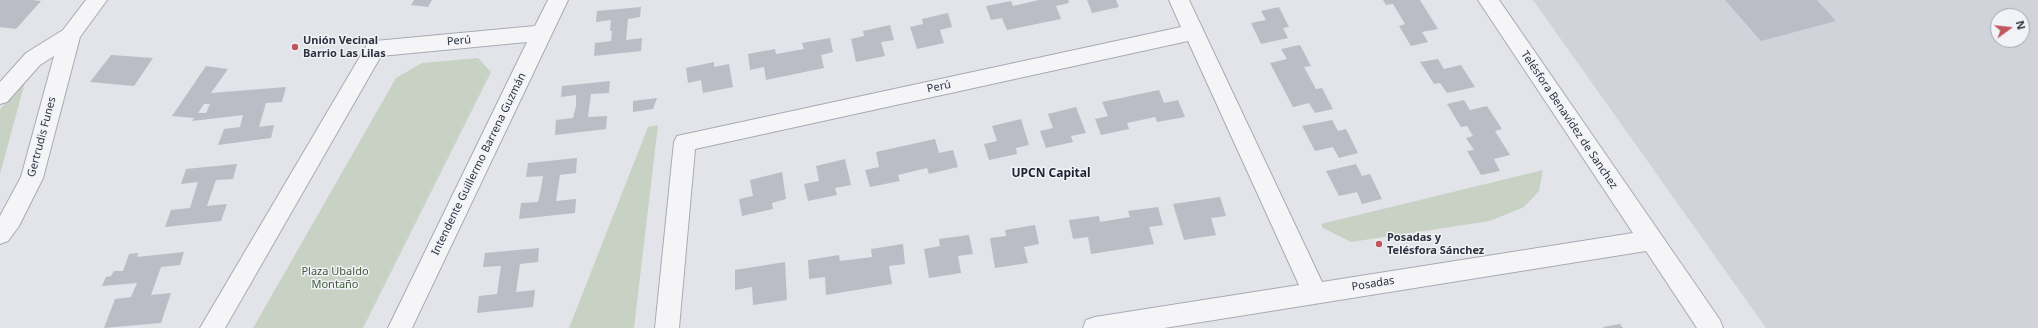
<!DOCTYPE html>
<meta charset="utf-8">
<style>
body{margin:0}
#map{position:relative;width:2038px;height:328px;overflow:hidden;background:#e2e4e9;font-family:"Noto Sans",sans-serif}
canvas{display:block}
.north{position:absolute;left:1990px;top:8px;width:40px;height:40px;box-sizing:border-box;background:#f2f3f7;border:1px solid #a3a6ad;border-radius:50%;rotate:75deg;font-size:11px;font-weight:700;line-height:16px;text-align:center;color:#2c323f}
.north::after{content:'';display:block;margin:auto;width:14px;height:18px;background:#bf565d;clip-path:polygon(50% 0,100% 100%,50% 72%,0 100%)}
</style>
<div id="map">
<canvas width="2038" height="328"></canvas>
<div class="north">N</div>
</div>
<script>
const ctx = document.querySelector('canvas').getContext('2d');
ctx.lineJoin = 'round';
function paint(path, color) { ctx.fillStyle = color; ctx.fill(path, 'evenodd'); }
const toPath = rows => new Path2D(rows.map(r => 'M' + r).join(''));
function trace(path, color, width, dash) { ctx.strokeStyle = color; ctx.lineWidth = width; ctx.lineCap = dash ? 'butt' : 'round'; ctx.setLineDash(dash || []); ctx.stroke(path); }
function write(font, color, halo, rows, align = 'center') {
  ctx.font = font + ' "Noto Sans",sans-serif'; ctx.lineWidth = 3; ctx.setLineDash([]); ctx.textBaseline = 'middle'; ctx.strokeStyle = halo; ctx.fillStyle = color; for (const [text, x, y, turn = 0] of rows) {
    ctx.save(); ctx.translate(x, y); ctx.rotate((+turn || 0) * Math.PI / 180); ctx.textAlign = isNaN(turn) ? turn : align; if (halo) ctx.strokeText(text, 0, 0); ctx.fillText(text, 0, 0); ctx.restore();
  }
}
const built = toPath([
 [1533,0,2038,0,2038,328,1766,328],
 [1998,16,2022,16,2022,40,1998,40]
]);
const green = toPath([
 [478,58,491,72,363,328,253,328,396,78,422,63],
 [25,82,0,174,0,109],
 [658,125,634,328,569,328,648,127],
 [1543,170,1539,191,1524,207,1490,221,1351,242,1323,228,1321,224]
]);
const building = toPath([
 [0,0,32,0,41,1,16,29,0,27],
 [414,0,432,0,428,7,411,5],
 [1039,0,1068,0,1069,3,1056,6,1061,19,1007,30,1002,18,991,20,986,6,1011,1,1013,6],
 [1087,0,1116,0,1119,7,1092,13],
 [1383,0,1420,0,1438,29,1422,32,1428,42,1411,46,1399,26,1405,24,1393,4,1386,5],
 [1725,0,1817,0,1836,21,1761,41],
 [641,7,640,17,628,19,626,40,642,38,641,51,594,56,595,43,611,41,612,31,610,31,611,20,596,22,597,11],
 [1279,7,1289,27,1283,28,1288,38,1261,44,1251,23,1266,20,1261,11],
 [948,13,952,27,940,30,944,43,917,49,910,27,923,24,922,19],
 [890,25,894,40,881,42,885,56,856,62,851,39,864,36,863,31],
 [830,38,833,52,821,55,824,68,766,80,764,67,750,70,748,54,775,49,776,54,804,49,802,43],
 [1300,45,1311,66,1304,67,1316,89,1322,88,1333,109,1315,113,1309,103,1293,107,1281,84,1270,63,1287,59,1281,49],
 [111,55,153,58,134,86,90,82],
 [1438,59,1444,69,1461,65,1475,87,1447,93,1440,83,1434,84,1420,62],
 [714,62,714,67,729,64,733,87,703,93,701,80,688,83,686,68],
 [206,66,228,69,211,93,286,87,282,102,266,103,259,127,274,125,271,138,218,145,224,129,240,127,243,115,192,121,194,118,172,116],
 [204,104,210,104,206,113,198,113],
 [610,81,609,93,591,94,588,117,607,116,606,129,555,135,556,120,573,118,576,106,576,95,561,97,562,86],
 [1159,90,1164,103,1178,100,1185,117,1157,122,1155,117,1127,123,1129,129,1101,135,1095,119,1108,116,1102,102],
 [657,98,653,109,633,112,633,101],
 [1464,100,1470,110,1487,106,1502,129,1495,131,1510,155,1494,159,1500,171,1481,175,1467,151,1474,150,1466,138,1473,136,1467,126,1461,127,1447,104],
 [1076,107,1086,133,1071,136,1073,142,1046,148,1040,131,1053,128,1048,114],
 [1021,119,1029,145,1016,148,1017,154,989,160,984,144,997,141,992,126],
 [1332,120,1338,131,1346,129,1358,153,1339,158,1333,147,1315,151,1302,126],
 [935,139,939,153,953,150,958,167,929,174,927,168,898,175,900,181,870,187,865,170,879,167,876,152],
 [577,158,576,173,560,175,556,201,576,199,575,213,519,219,521,203,538,202,541,189,543,176,526,177,528,163],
 [845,159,851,185,835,188,837,195,808,201,804,184,819,181,816,166],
 [237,164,233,179,216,180,207,206,227,204,221,221,165,227,171,210,190,208,198,182,181,184,186,169],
 [1356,164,1362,176,1370,174,1382,199,1362,204,1357,192,1339,196,1326,171],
 [782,172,786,199,772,203,773,209,742,216,739,199,753,196,750,180],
 [1220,197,1226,216,1211,218,1216,235,1184,240,1173,204],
 [1158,207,1163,225,1149,227,1154,244,1091,254,1088,237,1073,239,1069,220,1099,216,1100,222,1130,217,1128,211],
 [1035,225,1039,244,1024,247,1028,263,995,268,990,238,1006,236,1005,230],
 [969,235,973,254,958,256,961,273,929,278,924,249,940,246,939,239],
 [903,244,905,264,889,266,892,284,826,295,825,277,809,279,808,260,839,255,840,261,872,257,871,249],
 [539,248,538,262,520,264,516,292,535,290,533,307,477,313,479,296,497,294,501,266,483,267,485,253],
 [184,252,180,265,161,267,151,295,171,293,161,323,104,328,115,299,131,297,137,283,102,286,106,277,111,276,114,271,123,271,129,254,138,253,137,257],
 [785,262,787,300,753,305,752,287,735,290,735,270],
 [1620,324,1623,328,1603,328,1603,327]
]);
const minor = toPath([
 [86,0,107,0,80,37,43,178,19,226,8,241,0,244,0,216,21,177,54,56,40,65,7,102,0,104,0,82,26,53,63,30,86,0],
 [548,0,568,0,412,328,388,328,527,42,381,56,225,328,200,328,368,43,375,41,535,26,548,0],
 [1169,0,1189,0,1322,282,1633,233,1478,0,1499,0,1720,320,1723,328,1697,328,1646,251,1164,328,1083,328,1086,320,1095,317,1299,285,1188,41,695,149,679,328,655,328,674,142,677,136,1181,27,1169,0]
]);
const markers = [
 [295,47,4,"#bf565d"],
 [1379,244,4,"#bf565d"]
];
const poiNames = [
 ["Unión Vecinal",303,41],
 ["Barrio Las Lilas",303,54],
 ["Posadas y",1387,238],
 ["Telésfora Sánchez",1387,251]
];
const streetNames = [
 ["Perú",459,41,-5],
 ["Perú",939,87,-12],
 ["Telésfora Benavídez de Sanchez",1569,120,56],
 ["Gertrudis Funes",42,137,-75],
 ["Intendente Guillermo Barrena Guzmán",479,164,-64],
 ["Posadas",1373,284,-9]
];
const parkNames = [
 ["Plaza Ubaldo",335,272],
 ["Montaño",335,285]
];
const neighbourhoodNames = [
 ["UPCN Capital",1051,174]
];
paint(built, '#d1d3db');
paint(green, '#c7d2c4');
paint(building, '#babdc5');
trace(minor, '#a8abb3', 2);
paint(minor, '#f5f5f8');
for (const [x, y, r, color] of markers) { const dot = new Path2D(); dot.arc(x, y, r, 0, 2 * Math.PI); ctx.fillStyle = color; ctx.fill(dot); trace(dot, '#f2f3f7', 1.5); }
write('bold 11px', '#2c323f', '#f2f3f7', poiNames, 'left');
write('11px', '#2c323f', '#f2f3f7', streetNames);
write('11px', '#3e593b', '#f2f3f7', parkNames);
write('bold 12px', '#1e2330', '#f2f3f7', neighbourhoodNames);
</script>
